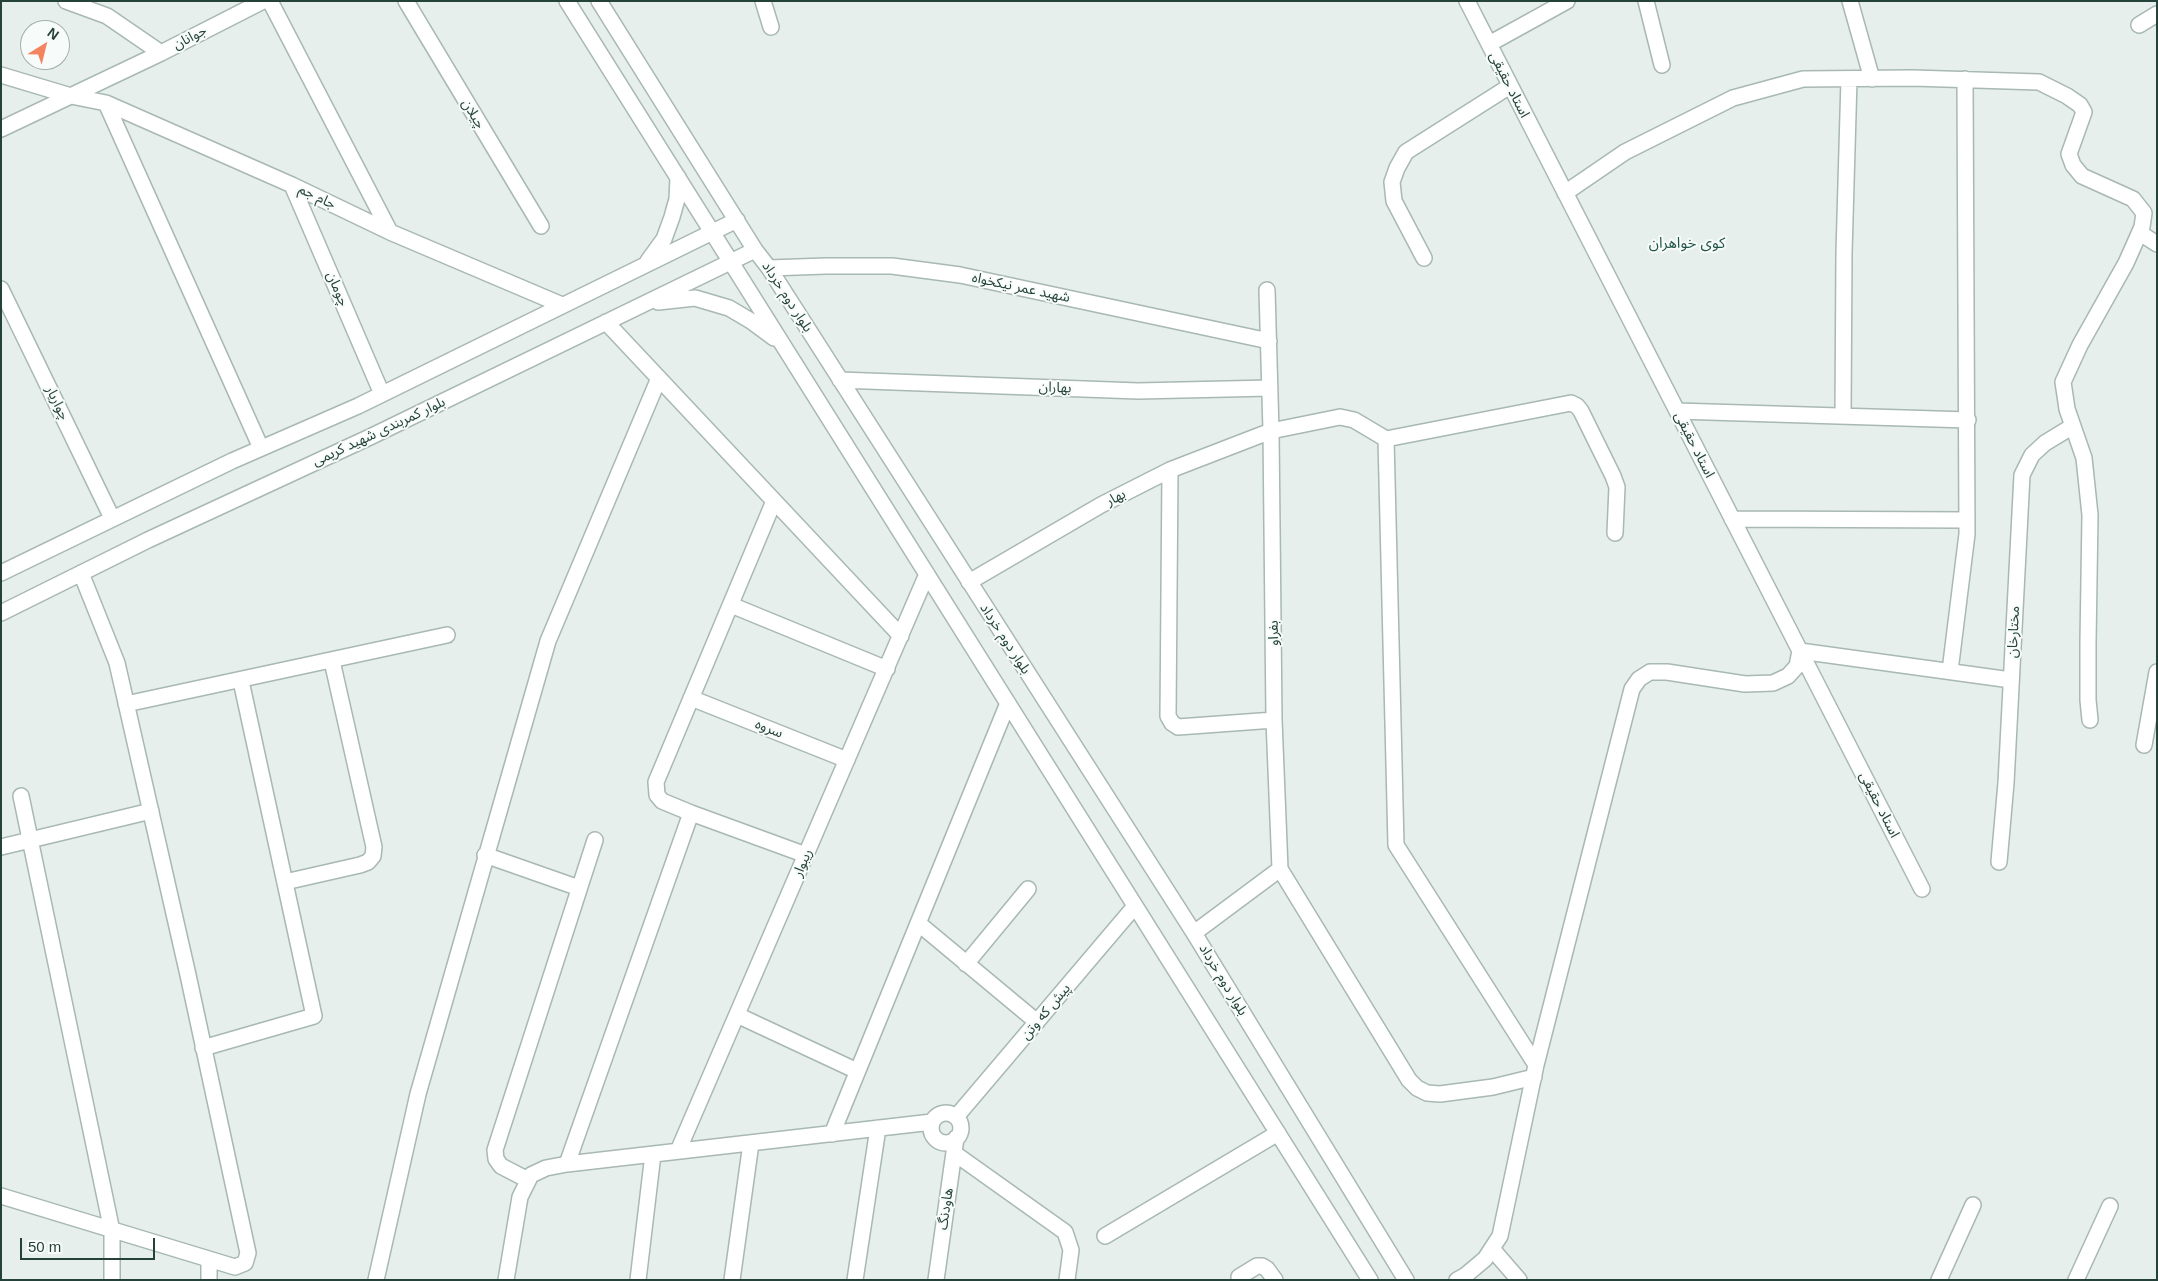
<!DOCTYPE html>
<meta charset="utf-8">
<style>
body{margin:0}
#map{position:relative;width:2158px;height:1281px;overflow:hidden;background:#e6efeb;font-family:Helvetica,sans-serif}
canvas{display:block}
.frame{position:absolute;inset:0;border:2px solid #24423a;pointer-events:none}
.north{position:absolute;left:20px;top:20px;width:50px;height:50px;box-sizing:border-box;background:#f7fbf9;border:1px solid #a3b1ad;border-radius:50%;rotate:36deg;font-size:14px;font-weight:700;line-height:20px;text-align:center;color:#24423a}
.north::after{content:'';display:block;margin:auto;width:18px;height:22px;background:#f4845f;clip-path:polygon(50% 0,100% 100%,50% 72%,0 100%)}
.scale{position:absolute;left:20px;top:1238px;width:135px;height:22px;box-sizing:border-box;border:2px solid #24423a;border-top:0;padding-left:6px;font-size:15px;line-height:18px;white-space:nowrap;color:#24423a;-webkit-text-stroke:4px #f7fbf9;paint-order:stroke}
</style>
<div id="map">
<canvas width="2158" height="1281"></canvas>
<div class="frame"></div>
<div class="north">N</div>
<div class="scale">50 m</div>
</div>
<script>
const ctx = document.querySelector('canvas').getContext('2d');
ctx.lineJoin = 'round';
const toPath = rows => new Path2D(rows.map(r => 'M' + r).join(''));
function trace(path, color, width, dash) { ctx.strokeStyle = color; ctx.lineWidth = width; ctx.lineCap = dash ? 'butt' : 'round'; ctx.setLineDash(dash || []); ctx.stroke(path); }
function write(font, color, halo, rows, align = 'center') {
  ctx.font = font + ' Helvetica,"Noto Sans Arabic",sans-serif'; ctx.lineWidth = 4; ctx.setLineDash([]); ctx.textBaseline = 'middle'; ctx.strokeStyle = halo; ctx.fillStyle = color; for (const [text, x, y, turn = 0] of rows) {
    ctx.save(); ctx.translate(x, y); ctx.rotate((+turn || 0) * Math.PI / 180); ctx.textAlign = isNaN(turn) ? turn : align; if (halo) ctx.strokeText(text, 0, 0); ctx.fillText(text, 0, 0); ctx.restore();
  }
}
const minor = toPath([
 [66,1,107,16,161,53,263,1],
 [270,1,390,232],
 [406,1,541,226],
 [567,1,1370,1280],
 [599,1,755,250,769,268,1194,933,1406,1280],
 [763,1,771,27],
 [1467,1,1922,889],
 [1646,1,1662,65],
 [1850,1,1872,79],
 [2139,25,2157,14],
 [1489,44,1567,1],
 [1,75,71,96,106,103,292,185,390,232,562,305],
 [106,103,261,448],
 [1,129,161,53],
 [292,185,382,394],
 [1565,193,1625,152,1733,98,1803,79,1913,78,2039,82,2067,96,2080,105,2084,112,2069,154,2073,165,2082,176,2133,199,2144,213,2142,227,2126,263,2080,345,2063,382,2067,409,2084,458,2090,515,2088,642,2088,700,2090,720],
 [2140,233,2157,244],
 [1424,258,1394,201,1392,182,1397,168,1406,152,1510,86],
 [648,261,664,239,672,217,677,199,678,177],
 [769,268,826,266,892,266,960,275,1269,341],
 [1,289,112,518],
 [658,302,695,298,729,308,751,321,774,338],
 [606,322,901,636],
 [840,380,1138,391,1270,388],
 [1677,411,1968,420],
 [1843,416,1844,253,1849,79],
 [1386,439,1396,845,1536,1065],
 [1170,470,1168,716,1172,723,1178,727,1274,720],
 [1732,519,1967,520],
 [1,573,232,461,358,406,737,220],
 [969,582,1101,505,1170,470,1271,431,1340,417,1354,420,1386,439,1571,403,1577,406,1581,411,1613,476,1617,487,1615,533],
 [731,605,887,669],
 [1,613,148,540,370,437,755,250],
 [1950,671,1967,534,1965,79],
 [691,698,847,760],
 [126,704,447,635],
 [2144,745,2157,672],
 [21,796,112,1231,112,1280],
 [691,813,806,855],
 [1,847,151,811],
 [485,855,579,888],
 [1999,862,2006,783,2022,475,2032,455,2045,443,2073,426],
 [1280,869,1409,1080,1417,1088,1427,1093,1440,1094,1493,1087,1534,1077],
 [285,882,360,865,368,862,373,856,374,847,332,661],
 [918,923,1037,1022],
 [1194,933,1280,869,1274,720,1271,431,1267,290],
 [966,964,1028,889],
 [737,1015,857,1071],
 [203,1048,314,1016,241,681],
 '931 1128a15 15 0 1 1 30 0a15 15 0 1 1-30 0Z',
 [956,1117,1135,906],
 [832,1134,1008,703],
 [678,1151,927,574],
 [954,1153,1065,1232,1071,1250,1067,1280],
 [567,1164,932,1122],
 [528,1180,501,1166,496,1159,495,1150,595,840],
 [1,1196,235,1267,245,1263,248,1253,188,975,117,663,81,573],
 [1105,1236,1278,1133],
 [1493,1250,1519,1280],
 [209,1260,209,1280],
 [1239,1277,1257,1266,1262,1266,1267,1269,1275,1280],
 [376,1280,418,1094,548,641,659,378],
 [506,1280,520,1197,531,1175,546,1168,567,1164,691,813,662,801,657,795,656,782,774,501],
 [638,1280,653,1154],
 [732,1280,751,1143],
 [855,1280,878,1128],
 [936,1280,956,1138],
 [1457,1280,1466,1275,1485,1259,1500,1236,1536,1065,1632,689,1639,679,1650,672,1667,672,1745,684,1773,683,1788,676,1797,666,1800,651,2011,680],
 [1939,1280,1973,1205],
 [2076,1280,2110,1206]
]);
const streetNames = [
 ["جوانان",190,38,-27],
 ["استاد حقیقی",1509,85,63],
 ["چیلان",473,114,59],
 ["جام جم",317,197,26],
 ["شهید عمر نیکخواه",1021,288,12],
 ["چومان",337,289,67],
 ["بلوار دوم خرداد",787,297,57],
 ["بهاران",1055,388,2],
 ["چواریار",57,403,64],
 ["بلوار کمربندی شهید کریمی",379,432,-25],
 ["استاد حقیقی",1694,445,63],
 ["بهار",1116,498,-28],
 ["مختارخان",2014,632,-87],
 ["بفراو",1274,633,-91],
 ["بلوار دوم خرداد",1005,639,57],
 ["سروه",769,729,22],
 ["استاد حقیقی",1879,805,63],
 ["ریبوار",803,863,-67],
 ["بلوار دوم خرداد",1223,980,59],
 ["پیش که وتن",1046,1012,-50],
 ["هاودنگ",946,1209,-82]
];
const neighbourhoodNames = [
 ["کوی خواهران",1687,244]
];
trace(minor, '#a8b8b2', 18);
trace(minor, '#fff', 15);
write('14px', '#24423a', '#f7fbf9', streetNames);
write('15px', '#1f5548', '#f7fbf9', neighbourhoodNames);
</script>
